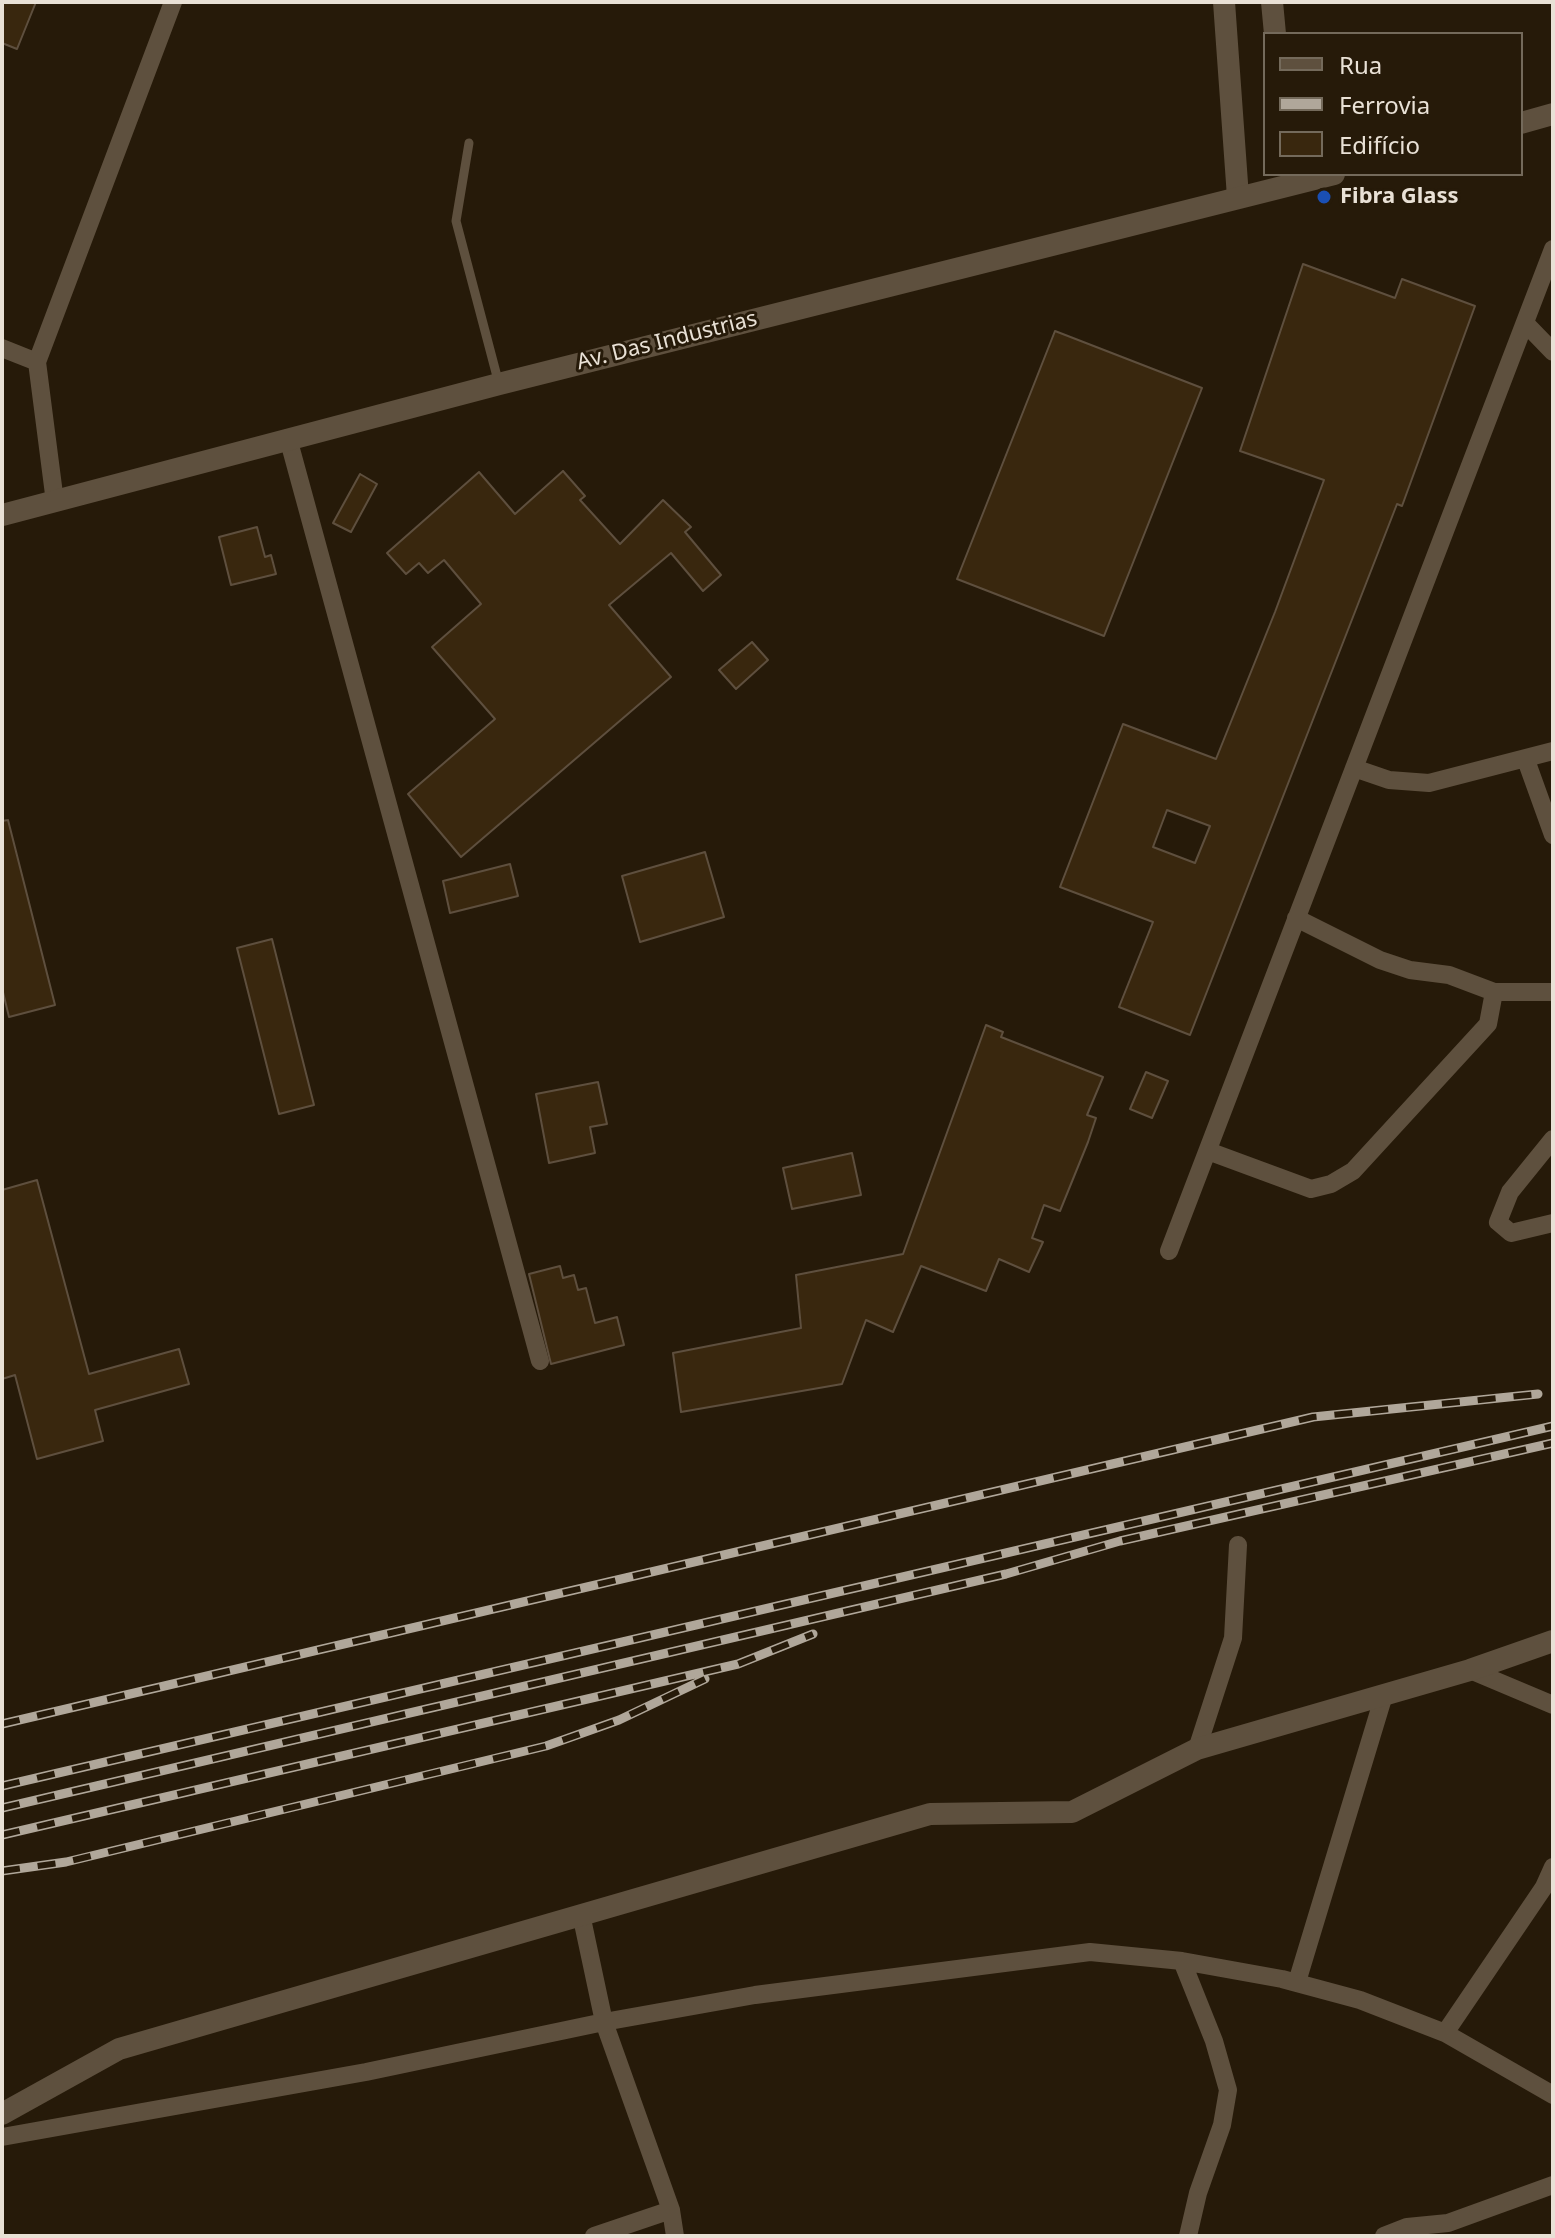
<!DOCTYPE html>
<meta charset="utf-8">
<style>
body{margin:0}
#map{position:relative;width:1555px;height:2238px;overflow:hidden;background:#261a09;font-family:"Noto Sans",sans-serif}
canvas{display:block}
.frame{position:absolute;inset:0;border:4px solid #e9e1d6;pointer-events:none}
.legend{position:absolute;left:1263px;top:32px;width:260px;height:144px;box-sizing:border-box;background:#261a09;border:2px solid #746a5b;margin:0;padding:10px 14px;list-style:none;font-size:24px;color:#e9e1d6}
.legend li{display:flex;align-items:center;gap:16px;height:40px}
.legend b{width:40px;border:2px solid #746a5b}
</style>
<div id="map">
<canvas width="1555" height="2238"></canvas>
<div class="frame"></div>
<ul class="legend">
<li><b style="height:10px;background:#5e503e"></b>Rua</li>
<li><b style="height:10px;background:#b0a79a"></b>Ferrovia</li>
<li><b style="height:22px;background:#39270e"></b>Edifício</li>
</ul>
</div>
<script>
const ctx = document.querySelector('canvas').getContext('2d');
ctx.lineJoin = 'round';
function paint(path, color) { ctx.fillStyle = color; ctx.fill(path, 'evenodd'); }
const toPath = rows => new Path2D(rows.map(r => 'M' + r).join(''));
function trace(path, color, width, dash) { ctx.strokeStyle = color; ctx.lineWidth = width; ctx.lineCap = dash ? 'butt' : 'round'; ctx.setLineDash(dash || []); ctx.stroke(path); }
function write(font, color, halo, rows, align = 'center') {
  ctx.font = font + ' "Noto Sans",sans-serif'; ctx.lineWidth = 6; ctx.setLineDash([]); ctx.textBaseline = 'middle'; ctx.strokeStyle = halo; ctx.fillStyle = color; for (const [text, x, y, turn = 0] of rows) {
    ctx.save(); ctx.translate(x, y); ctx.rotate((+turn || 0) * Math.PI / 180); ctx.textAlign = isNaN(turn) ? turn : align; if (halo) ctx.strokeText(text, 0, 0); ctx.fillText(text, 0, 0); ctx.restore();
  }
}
const building = toPath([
 [2,2,36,2,17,49,2,43,2,2],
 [1303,264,1395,298,1402,279,1475,306,1402,506,1397,504,1190,1035,1119,1007,1153,922,1060,887,1123,724,1216,759,1275,612,1324,480,1240,451,1303,264],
 [1167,810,1210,826,1195,863,1153,847,1167,810],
 [1055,331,1202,388,1104,636,957,579,1055,331],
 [563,471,585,496,580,500,620,544,663,500,691,527,685,532,721,575,703,591,671,553,609,605,671,677,461,857,408,794,495,719,432,647,481,604,444,560,428,573,419,563,406,574,387,553,479,472,515,514,563,471],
 [360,474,377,484,351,532,333,523,360,474],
 [257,527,265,557,271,555,276,574,231,585,219,537,257,527],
 [752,642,768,660,736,689,719,670,752,642],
 [8,820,55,1005,9,1017,2,988,2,821,8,820],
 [705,852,724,917,640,942,622,876,705,852],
 [510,864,518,896,450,913,443,881,510,864],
 [272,939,314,1105,279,1114,237,948,272,939],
 [986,1025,1003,1032,1001,1037,1103,1077,1087,1115,1096,1118,1088,1142,1060,1211,1044,1205,1032,1238,1043,1242,1029,1272,999,1259,986,1291,921,1266,893,1332,866,1320,842,1384,681,1412,673,1353,801,1328,796,1275,903,1254,986,1025],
 [1146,1072,1168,1081,1152,1118,1130,1109,1146,1072],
 [598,1082,607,1124,590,1127,595,1153,549,1163,536,1094,598,1082],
 [852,1153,861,1195,792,1209,783,1168,852,1153],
 [37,1180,89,1374,179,1349,189,1384,95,1410,103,1441,37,1459,15,1375,2,1379,2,1190,37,1180],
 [560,1266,563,1278,574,1275,578,1290,586,1288,595,1323,617,1317,624,1345,551,1364,529,1274,560,1266]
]);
const service = toPath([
 [469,143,456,221,499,384]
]);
const minor = toPath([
 [1525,323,1553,352],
 [2,348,37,362],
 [288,438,540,1361],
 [55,502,37,362,173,2],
 [1526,760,1553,835],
 [1354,768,1389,780,1429,783,1553,751],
 [1296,918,1380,960,1410,970,1449,975,1494,992,1553,992],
 [1553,1139,1510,1192,1498,1222,1511,1233,1553,1223],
 [1208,1151,1311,1189,1331,1184,1353,1171,1488,1024,1494,992],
 [1169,1251,1553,249],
 [1470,1670,1553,1705],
 [1197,1749,1233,1638,1238,1545],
 [581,1914,604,2022,671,2210,675,2236],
 [1182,1961,1214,2041,1228,2090,1222,2125,1198,2193,1188,2236],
 [1297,1982,1384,1695],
 [1445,2033,1544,1887,1553,1867],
 [2,2137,366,2072,604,2022,755,1995,1090,1952,1182,1961,1282,1979,1360,2000,1445,2033,1553,2095],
 [594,2236,671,2210],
 [1384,2236,1407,2227,1448,2223,1553,2185]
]);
const tertiary = toPath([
 [1224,2,1238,197],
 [1272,2,1275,34],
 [2,2114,119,2049,930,1814,1072,1812,1197,1749,1470,1670,1553,1641]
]);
const secondary = toPath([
 [1521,123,1553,114],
 [2,515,499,384,1334,174]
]);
const rail = toPath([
 [2,1724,1313,1417,1538,1394],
 [2,1786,1553,1426],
 [2,1808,1006,1574,1120,1541,1553,1443],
 [2,1835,738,1664,813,1634],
 [2,1871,66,1862,546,1746,619,1720,705,1679]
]);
const markers = [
 [1324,197,8,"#1a4fb4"]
];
const poiNames = [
 ["Fibra Glass",1340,197]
];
const streetNames = [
 ["Av. Das Industrias",667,341,-14]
];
paint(building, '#39270e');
trace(building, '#5e4f3e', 2);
trace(service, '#5e503e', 9);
trace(minor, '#5e503e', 18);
trace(tertiary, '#5e503e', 22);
trace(secondary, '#5e503e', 22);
trace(rail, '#b0a79a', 9);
trace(rail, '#261a09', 6, [18]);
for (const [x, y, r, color] of markers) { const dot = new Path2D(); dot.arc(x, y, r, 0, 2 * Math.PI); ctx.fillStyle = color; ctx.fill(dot); trace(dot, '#261a09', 3); }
write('bold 22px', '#e9e1d6', '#261a09', poiNames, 'left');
write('22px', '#e9e1d6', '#261a09', streetNames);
</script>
